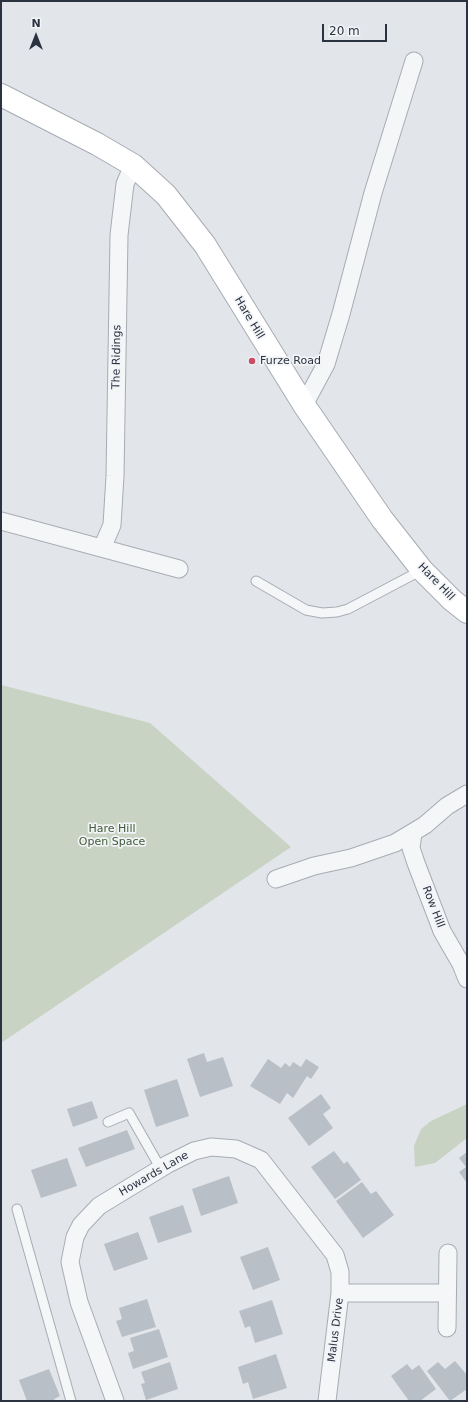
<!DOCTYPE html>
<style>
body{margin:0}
#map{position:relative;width:468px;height:1402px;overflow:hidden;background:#e2e5ea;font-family:"DejaVu Sans",sans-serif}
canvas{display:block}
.frame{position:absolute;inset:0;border:2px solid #2b3341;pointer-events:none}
.north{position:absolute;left:16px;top:16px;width:40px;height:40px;-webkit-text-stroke:3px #f2f4f7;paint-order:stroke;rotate:0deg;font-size:11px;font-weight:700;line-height:16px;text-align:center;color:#2b3341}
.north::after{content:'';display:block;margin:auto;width:14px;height:18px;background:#2b3341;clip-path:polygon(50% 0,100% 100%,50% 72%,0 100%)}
.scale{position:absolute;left:322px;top:24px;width:65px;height:18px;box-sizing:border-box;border:2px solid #2b3341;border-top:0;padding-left:5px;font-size:12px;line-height:14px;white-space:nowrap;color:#2b3341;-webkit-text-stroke:3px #f2f4f7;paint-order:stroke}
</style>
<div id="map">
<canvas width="468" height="1402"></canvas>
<div class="frame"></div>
<div class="north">N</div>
<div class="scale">20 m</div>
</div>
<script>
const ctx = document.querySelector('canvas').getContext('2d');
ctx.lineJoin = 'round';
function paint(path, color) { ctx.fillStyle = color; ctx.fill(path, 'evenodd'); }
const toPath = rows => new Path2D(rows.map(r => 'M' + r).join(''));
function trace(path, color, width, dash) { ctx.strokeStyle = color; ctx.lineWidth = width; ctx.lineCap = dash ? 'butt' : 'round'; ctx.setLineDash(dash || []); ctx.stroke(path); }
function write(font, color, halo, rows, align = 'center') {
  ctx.font = font + ' "DejaVu Sans",sans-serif'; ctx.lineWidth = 3.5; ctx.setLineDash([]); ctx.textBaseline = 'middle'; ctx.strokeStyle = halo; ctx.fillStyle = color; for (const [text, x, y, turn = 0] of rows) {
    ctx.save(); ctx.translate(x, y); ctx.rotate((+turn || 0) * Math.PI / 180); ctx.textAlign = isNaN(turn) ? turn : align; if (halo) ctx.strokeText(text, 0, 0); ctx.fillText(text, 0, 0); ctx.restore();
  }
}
const green = toPath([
 [1,685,150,723,291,847,1,1043],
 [467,1104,467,1138,435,1163,415,1167,414,1146,421,1129,431,1121]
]);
const building = toPath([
 [204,1053,207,1062,223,1057,233,1086,200,1097,187,1059],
 [268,1059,281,1068,285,1063,290,1067,293,1062,301,1067,306,1059,319,1067,311,1079,307,1076,293,1098,287,1093,280,1104,250,1086],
 [177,1079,189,1116,156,1127,144,1090],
 [321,1094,331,1108,323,1114,333,1128,309,1146,288,1118],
 [92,1101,98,1118,73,1127,67,1109],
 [127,1130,135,1149,86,1167,78,1148],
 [334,1151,344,1164,347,1161,361,1180,335,1199,311,1167],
 [467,1152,467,1183,459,1172,466,1167,459,1158],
 [67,1158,77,1186,41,1198,31,1170],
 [229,1176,238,1203,201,1216,192,1189],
 [362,1182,371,1194,376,1191,394,1215,363,1238,336,1201],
 [183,1205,192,1232,158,1243,149,1217],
 [138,1232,148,1259,114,1271,104,1244],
 [268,1247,280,1280,253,1290,240,1257],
 [147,1299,156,1327,122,1337,116,1321,122,1319,119,1308],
 [272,1300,283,1334,255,1343,250,1326,245,1328,239,1311],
 [159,1329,168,1357,133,1369,128,1353,134,1351,130,1338],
 [276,1354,287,1388,253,1399,248,1382,243,1384,238,1367],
 [455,1361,467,1375,467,1389,450,1401,427,1371,438,1362,445,1369],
 [170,1362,178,1389,146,1400,141,1384,145,1383,141,1372],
 [407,1364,412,1370,419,1365,436,1389,420,1401,409,1401,391,1376],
 [49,1369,60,1396,54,1399,55,1401,27,1401,19,1380]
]);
const lane = toPath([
 [256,581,306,610,322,613,337,612,348,609,422,570],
 [108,1122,129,1113,161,1169],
 [17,1209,71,1401]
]);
const street = toPath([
 [304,405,326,364,341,314,373,193,414,61],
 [1,521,179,569],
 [102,548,112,525,115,476,119,235,125,184,133,165],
 [413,833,411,848,416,863,442,931,461,964,467,979],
 [276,879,314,866,351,858,395,843,425,825,447,806,467,794],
 [447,1328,448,1253],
 [115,1401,79,1302,70,1262,75,1237,81,1225,99,1206,168,1164,194,1151,211,1147,236,1149,261,1160,335,1255,340,1272,340,1293],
 [327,1401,340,1293,447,1293]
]);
const secondary = toPath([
 [1,95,97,144,133,165,166,195,205,245,304,405,382,519,422,570,452,600,467,612]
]);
const markers = [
 [252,361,4,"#c94d63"]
];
const streetNames = [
 ["Hare Hill",249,318,59],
 ["The Ridings",117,357,-89],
 ["Hare Hill",436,582,46],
 ["Row Hill",433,907,69],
 ["Howards Lane",154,1174,-30],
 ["Malus Drive",336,1330,-83]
];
const poiNames = [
 ["Furze Road",260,361]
];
const parkNames = [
 ["Hare Hill",112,829],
 ["Open Space",112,842]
];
paint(green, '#c8d3c3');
paint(building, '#b9bfc6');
trace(lane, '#a7acb4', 11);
trace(street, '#a7acb4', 19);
trace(secondary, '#a7acb4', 24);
trace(lane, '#f5f6f8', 9);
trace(street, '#f5f6f8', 17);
trace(secondary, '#fff', 22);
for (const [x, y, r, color] of markers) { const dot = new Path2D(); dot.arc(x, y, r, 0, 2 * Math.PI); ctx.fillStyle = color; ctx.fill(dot); trace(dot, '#f2f4f7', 1.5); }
write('11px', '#2b3341', '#f2f4f7', streetNames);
write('11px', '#2b3341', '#f2f4f7', poiNames, 'left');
write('11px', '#405c39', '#f2f4f7', parkNames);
</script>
